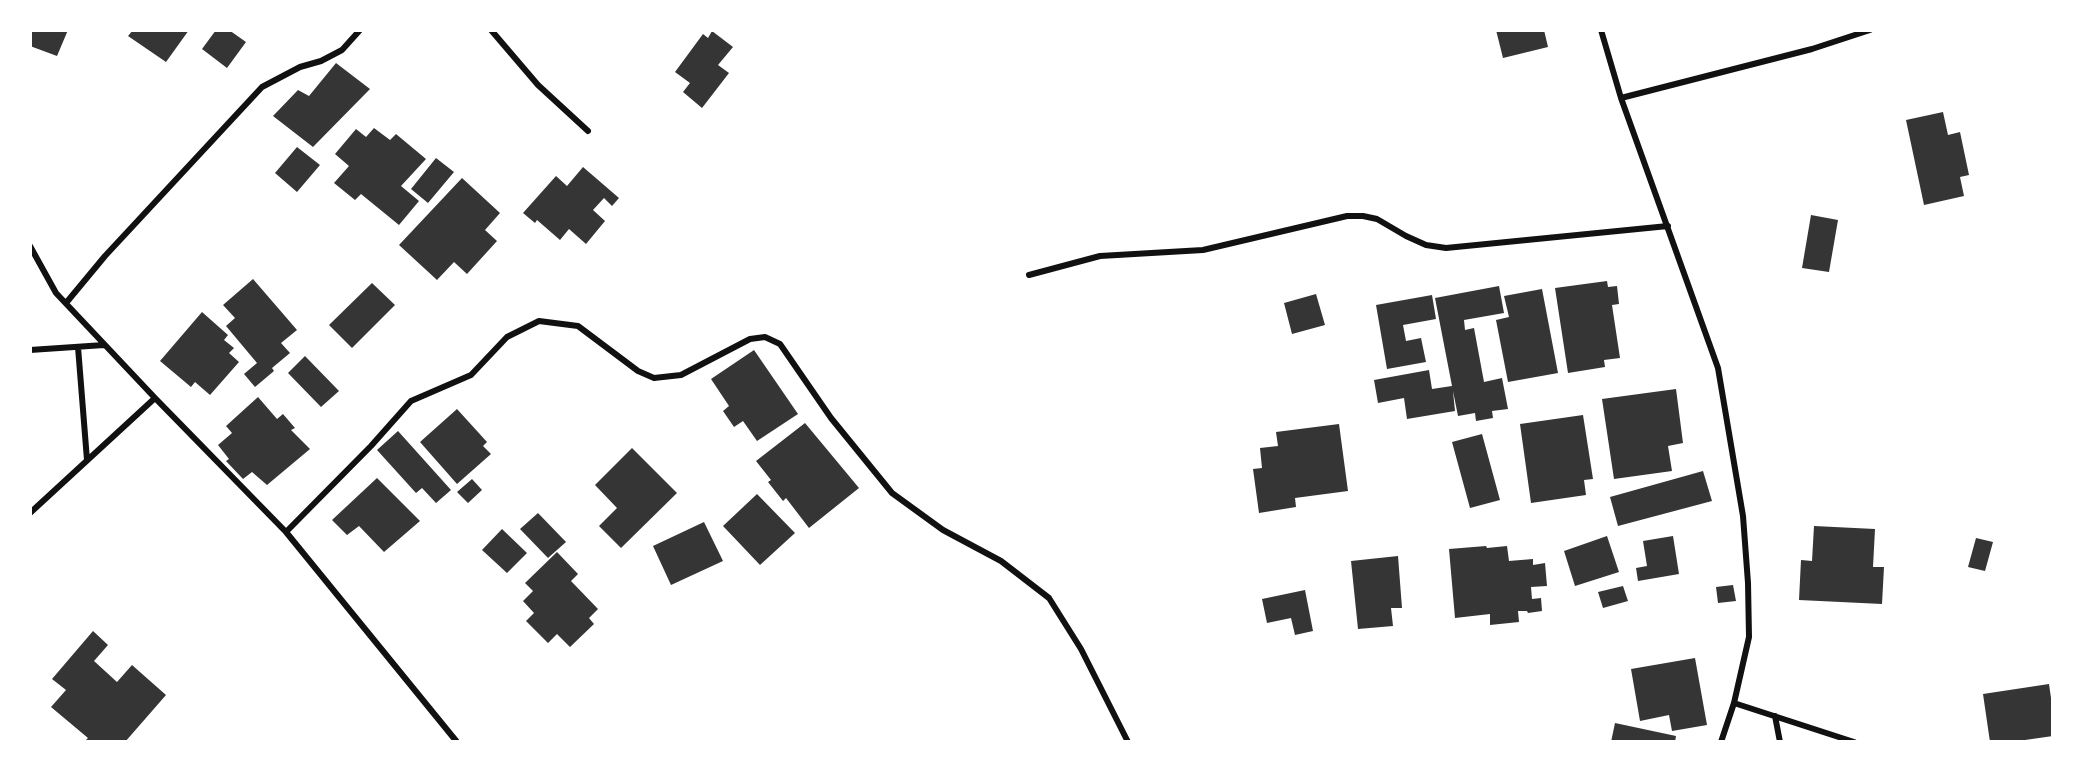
<!DOCTYPE html>
<style>
body{margin:0}
#map{position:relative;width:2083px;height:772px;overflow:hidden;background:#fff;font-family:"DejaVu Sans",sans-serif}
canvas{display:block}
.frame{position:absolute;inset:0;border:32px solid #fff;pointer-events:none}
</style>
<div id="map">
<canvas width="2083" height="772"></canvas>
<div class="frame"></div>
</div>
<script>
const ctx = document.querySelector('canvas').getContext('2d');
ctx.lineJoin = 'round';
function paint(path, color) { ctx.fillStyle = color; ctx.fill(path, 'evenodd'); }
const toPath = rows => new Path2D(rows.map(r => 'M' + r).join(''));
function trace(path, color, width, dash) { ctx.strokeStyle = color; ctx.lineWidth = width; ctx.lineCap = dash ? 'butt' : 'round'; ctx.setLineDash(dash || []); ctx.stroke(path); }
const building = toPath([
 [30,30,68,30,57,56,30,46],
 [133,30,189,30,166,62,128,36],
 [216,30,229,30,246,42,227,68,202,49],
 [1496,30,1544,30,1548,47,1503,58],
 [712,31,733,47,718,65,729,73,702,108,683,92,690,83,675,72,703,34,708,38],
 [336,63,370,89,313,147,273,116,298,90,309,96],
 [1943,112,1948,135,1960,132,1969,175,1960,177,1964,196,1924,205,1906,120],
 [374,128,390,140,396,134,426,159,401,186,419,201,399,225,361,194,355,200,334,183,349,166,335,154,356,129,366,137],
 [297,147,320,165,297,192,275,173],
 [436,158,454,172,428,203,411,189],
 [583,167,619,198,612,206,604,198,593,210,605,221,586,244,569,229,560,240,537,220,535,223,523,213,556,176,567,186],
 [462,178,500,213,485,230,497,241,467,274,454,262,437,280,399,245],
 [1811,215,1838,220,1829,272,1802,268],
 [253,279,297,330,281,343,290,353,272,368,274,371,255,387,244,374,257,363,226,326,235,318,223,305],
 [1607,281,1608,287,1617,286,1619,304,1612,305,1620,358,1604,360,1605,367,1568,373,1555,288],
 [372,283,395,305,352,348,329,325],
 [1499,286,1504,313,1464,320,1465,330,1474,328,1484,382,1502,378,1508,409,1492,411,1493,418,1476,421,1475,413,1458,416,1453,391,1455,411,1407,419,1404,398,1378,403,1374,380,1429,370,1432,389,1452,386,1435,298],
 [1542,289,1558,373,1508,382,1496,320,1509,317,1504,296],
 [1316,294,1325,325,1292,334,1284,303],
 [1432,295,1436,319,1403,325,1406,341,1421,338,1426,362,1387,369,1376,305],
 [202,312,228,335,224,340,234,348,229,353,239,362,210,395,195,382,191,387,160,361],
 [754,350,798,414,757,441,743,421,734,427,723,411,729,406,711,379],
 [305,356,339,391,321,407,288,373],
 [1676,389,1683,443,1668,446,1672,471,1614,479,1602,399],
 [258,397,277,419,283,414,295,428,291,430,310,449,267,485,252,472,243,479,226,461,229,459,218,445,232,433,226,426],
 [457,409,487,442,483,446,491,454,457,484,420,442],
 [1583,415,1593,479,1584,480,1586,495,1531,503,1520,424],
 [805,423,859,488,809,528,786,498,783,501,768,482,771,480,756,461],
 [1339,424,1348,491,1295,498,1296,507,1259,513,1253,469,1262,468,1260,448,1278,446,1276,432],
 [398,431,451,490,436,503,422,488,416,493,377,450],
 [1482,434,1500,500,1470,508,1452,442],
 [632,448,677,493,621,548,599,526,617,508,595,485],
 [1703,471,1712,501,1618,526,1610,497],
 [377,478,420,521,384,552,359,526,347,535,332,520],
 [472,479,482,490,468,503,457,492],
 [757,494,795,533,760,565,723,526],
 [538,513,566,542,548,558,520,529],
 [704,522,723,561,671,585,653,546],
 [1814,526,1875,529,1873,567,1884,567,1882,604,1799,600,1801,560,1812,561],
 [502,529,527,553,507,573,482,550],
 [1607,536,1619,572,1575,586,1564,551],
 [1673,536,1679,574,1638,581,1636,568,1647,566,1643,541],
 [1976,538,1993,542,1985,571,1968,567],
 [1486,546,1487,548,1507,546,1509,561,1533,559,1533,565,1545,563,1547,586,1531,587,1532,599,1541,598,1542,611,1528,613,1527,611,1518,611,1519,622,1490,625,1490,614,1455,618,1449,549],
 [557,552,578,574,571,581,598,609,589,618,594,624,570,647,557,634,548,643,526,621,534,613,523,601,533,591,525,583],
 [1398,556,1402,608,1391,608,1393,626,1358,629,1351,561],
 [1733,585,1736,601,1718,603,1716,587],
 [1623,586,1628,601,1603,608,1598,592],
 [1305,590,1313,631,1295,635,1291,618,1267,623,1262,599],
 [93,631,108,645,94,661,117,682,132,665,166,695,125,742,84,742,88,738,51,707,66,690,52,679],
 [1695,658,1707,725,1672,731,1669,715,1640,721,1631,669],
 [2049,684,2053,712,2053,736,2011,742,1990,742,1983,694],
 [1615,723,1676,736,1675,742,1611,742]
]);
const minor = toPath([
 [491,30,538,85,588,131],
 [1601,30,1621,98,1718,368,1743,516,1748,583,1749,637,1734,703,1721,742],
 [1621,98,1812,49,1870,30],
 [30,246,56,293,155,398,286,532,457,742],
 [1029,275,1100,256,1203,250,1347,216,1363,216,1377,219,1406,236,1426,245,1446,248,1668,226],
 [66,303,105,256,262,87,300,67,321,61,342,50,360,30],
 [78,347,87,460],
 [30,350,104,345],
 [30,513,155,398],
 [286,532,371,446,411,401,471,375,507,337,539,321,578,326,638,371,654,378,681,375,750,339,765,337,780,344,831,418,892,493,943,530,1001,561,1049,598,1081,649,1128,742],
 [1734,703,1854,742],
 [1775,716,1780,742]
]);
paint(building, '#353535');
trace(minor, '#111', 6);
</script>
